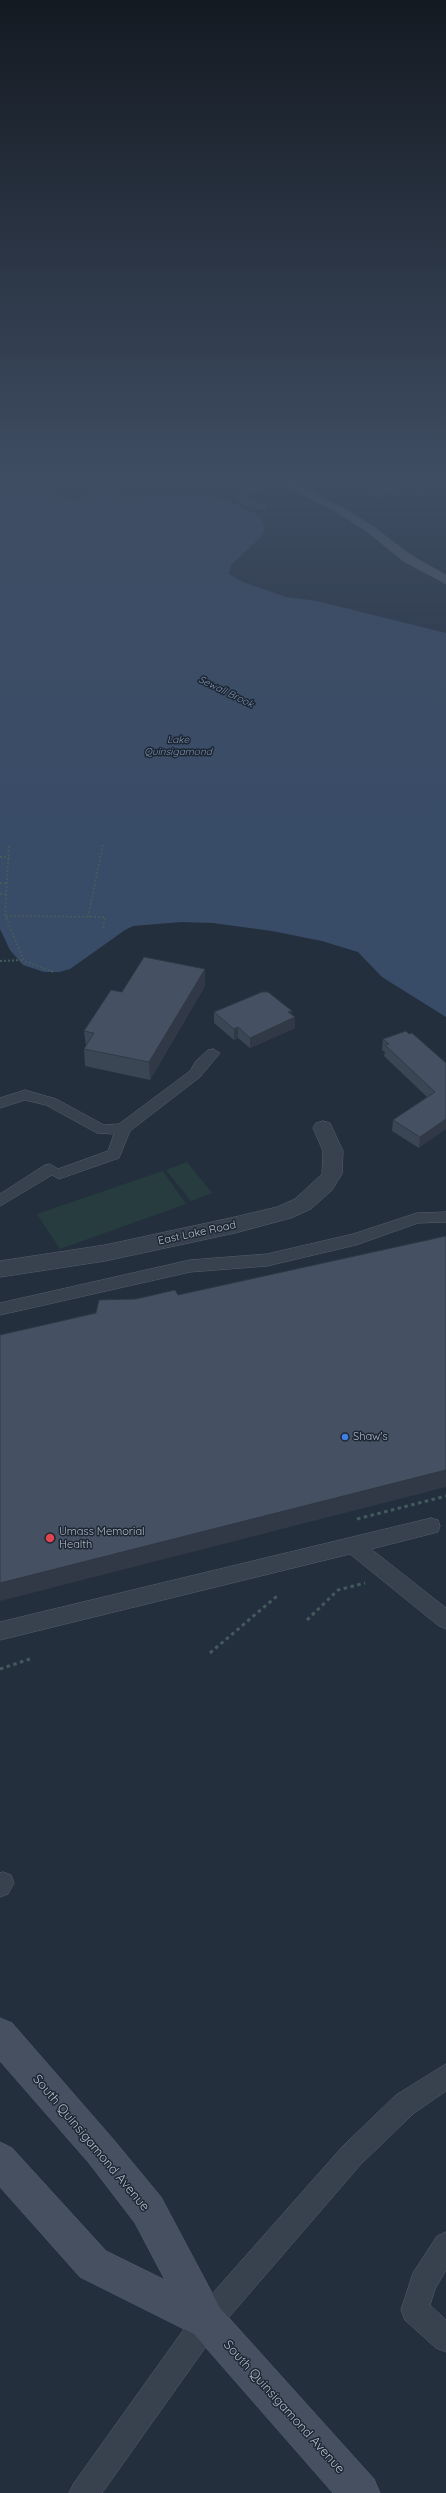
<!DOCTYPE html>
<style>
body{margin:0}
canvas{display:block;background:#242f3e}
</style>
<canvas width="446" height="2493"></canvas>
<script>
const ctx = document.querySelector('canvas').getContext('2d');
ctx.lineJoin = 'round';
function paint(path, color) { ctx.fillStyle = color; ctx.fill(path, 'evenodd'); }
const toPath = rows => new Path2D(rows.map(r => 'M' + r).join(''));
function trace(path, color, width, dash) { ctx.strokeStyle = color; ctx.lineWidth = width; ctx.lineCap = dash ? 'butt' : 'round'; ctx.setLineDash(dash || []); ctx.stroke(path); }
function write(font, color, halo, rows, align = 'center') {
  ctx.font = font + ' Quicksand,sans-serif'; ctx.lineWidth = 3; ctx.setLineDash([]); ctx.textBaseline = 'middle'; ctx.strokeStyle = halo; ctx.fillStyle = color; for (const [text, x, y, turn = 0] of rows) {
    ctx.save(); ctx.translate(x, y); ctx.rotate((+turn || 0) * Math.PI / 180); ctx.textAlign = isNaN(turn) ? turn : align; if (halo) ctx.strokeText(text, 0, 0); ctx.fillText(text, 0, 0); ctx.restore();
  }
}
const green = toPath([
 [187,1162,212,1193,191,1201,166,1170],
 [163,1171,186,1204,60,1249,37,1214]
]);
const water = toPath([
 [0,476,31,476,56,494,73,500,79,499,115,483,121,485,117,497,196,494,223,499,256,514,263,522,265,529,261,537,231,565,229,574,243,582,286,597,317,601,446,633,446,1017,382,977,358,952,322,941,272,931,213,923,181,922,133,926,125,930,70,969,59,972,44,972,23,965,10,950,0,929]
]);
const stream = toPath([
 [111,491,132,476]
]);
const pathFar2 = toPath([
 [177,519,226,506]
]);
const pathFar1 = toPath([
 [9,846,5,915,24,961,54,972],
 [0,857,9,857],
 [0,883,7,883],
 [0,894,7,894],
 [6,916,105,917,103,929],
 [88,917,103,845],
 [0,961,23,960]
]);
const path = toPath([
 [357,1519,446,1496],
 [307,1620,338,1590,365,1583],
 [210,1653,277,1596],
 [0,1669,33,1658]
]);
const lane = toPath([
 [281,478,284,478,284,482,244,495,252,501,265,505,265,509,246,505,234,494,281,478],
 [213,1049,220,1053,200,1077,130,1131,119,1158,59,1179,52,1175,0,1206,0,1194,45,1165,50,1164,58,1169,108,1151,114,1134,97,1133,46,1105,25,1100,0,1108,0,1098,25,1090,56,1099,104,1125,119,1124,190,1071,196,1061,208,1050,213,1049],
 [446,1212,446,1222,418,1223,356,1245,267,1266,190,1272,0,1315,0,1303,190,1260,267,1254,353,1234,417,1213,446,1212],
 [431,1518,438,1520,440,1526,438,1532,371,1549,446,1608,446,1629,439,1626,350,1554,0,1640,0,1622,431,1518],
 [3,1872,11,1875,14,1883,8,1894,0,1897,0,1873,3,1872],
 [446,2064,446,2091,414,2113,361,2164,217,2331,102,2493,69,2493,74,2483,197,2311,343,2146,396,2095,446,2064],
 [446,2232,446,2270,435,2289,430,2305,446,2320,446,2352,436,2348,405,2320,401,2310,413,2273,437,2236,446,2232]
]);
const street = toPath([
 [323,1121,330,1123,343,1151,342,1174,332,1190,311,1209,291,1218,235,1233,105,1261,0,1277,0,1261,105,1245,235,1217,277,1207,295,1199,322,1174,323,1151,313,1128,316,1123,323,1121]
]);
const secondary = toPath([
 [0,2018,12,2023,113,2139,161,2197,220,2308,374,2479,380,2493,333,2493,194,2334,80,2277,0,2187,0,2142,12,2148,106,2251,165,2280,135,2223,89,2163,0,2061,0,2018]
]);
const primary = toPath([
 [266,476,280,476,342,507,374,527,411,555,446,575,446,584,403,561,366,531,334,511,266,476]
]);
const wall = toPath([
 [435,476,421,493,413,491,380,498,368,491,369,485],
 [205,969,205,986,150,1080,85,1066,84,1049,86,1046,84,1031,122,992],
 [292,1011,291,1015,295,1017,295,1028,250,1048,238,1038,234,1040,214,1023,214,1012],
 [383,1039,446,1063,419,1148,392,1131,393,1120,427,1097,384,1056,385,1052,382,1050]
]);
const shadedWall = toPath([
 [431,476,435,476,421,493,422,486],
 [413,485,413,491,380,498,380,492],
 [205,969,205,986,150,1080,149,1062],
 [292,1011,291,1019,295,1017,295,1028,250,1048,250,1038,288,1012],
 [238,1027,238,1038,234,1040,234,1029],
 [446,1119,446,1129,419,1148,420,1137],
 [446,1470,446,1487,0,1601,0,1583]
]);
const building = toPath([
 [373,476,431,476,422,486,413,485,380,492,369,485,373,476],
 [144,957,205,969,149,1062,84,1049,94,1033,84,1031,111,990,122,992,144,957],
 [262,992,268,992,292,1011,288,1012,295,1017,250,1038,238,1027,234,1029,214,1012,262,992],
 [406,1031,409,1034,412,1033,446,1063,446,1119,420,1137,393,1120,435,1092,385,1045,389,1044,383,1039,406,1031],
 [446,1236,446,1470,0,1583,0,1335,96,1313,99,1300,136,1299,175,1290,178,1295,446,1236]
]);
const markers = [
 [345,1437,4,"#3f7fe0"],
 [50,1538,5,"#e0444e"]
];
const farWaternames = [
 ["Sewall Brook",226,692,26],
 ["Lake",178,740],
 ["Quinsigamond",178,752]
];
const streetNames = [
 ["East Lake Road",197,1233,-12]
];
const poiNames = [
 ["Shaw's",353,1437],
 ["Umass Memorial",59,1532],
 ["Health",59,1545]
];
const nearStreetnames = [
 ["South Quinsigamond Avenue",91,2143,50],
 ["South Quinsigamond Avenue",284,2407,48]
];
paint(green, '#263c3f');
paint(water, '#394c67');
trace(stream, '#394c67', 4.5);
trace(lane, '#565f6c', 1);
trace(street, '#565f6c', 1);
trace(secondary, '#565f6c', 1);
trace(primary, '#414a57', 1);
trace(pathFar2, '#44595c', 1.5, [1.5, 1.5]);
trace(pathFar1, '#44595c', 2, [2, 2]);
trace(path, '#44595c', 3, [3.5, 3.5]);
paint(lane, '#38414e');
paint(street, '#38414e');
paint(secondary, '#465061');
paint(primary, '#56606e');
paint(wall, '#3b4654');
paint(shadedWall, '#303945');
paint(building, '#455162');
trace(building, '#303945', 1);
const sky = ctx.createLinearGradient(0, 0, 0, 825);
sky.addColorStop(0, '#141a22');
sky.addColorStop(0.58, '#3f4d63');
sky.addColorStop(1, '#3f4d6300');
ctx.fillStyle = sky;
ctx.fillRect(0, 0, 446, 825);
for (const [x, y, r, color] of markers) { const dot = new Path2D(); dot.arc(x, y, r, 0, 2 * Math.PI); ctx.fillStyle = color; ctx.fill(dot); trace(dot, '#1d2633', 1.5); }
write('italic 10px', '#7c92b1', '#1d2633', farWaternames);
write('11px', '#b4bcc9', '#1d2633', streetNames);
write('11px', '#b4bcc9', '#1d2633', poiNames, 'left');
write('13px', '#b4bcc9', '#1d2633', nearStreetnames);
</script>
